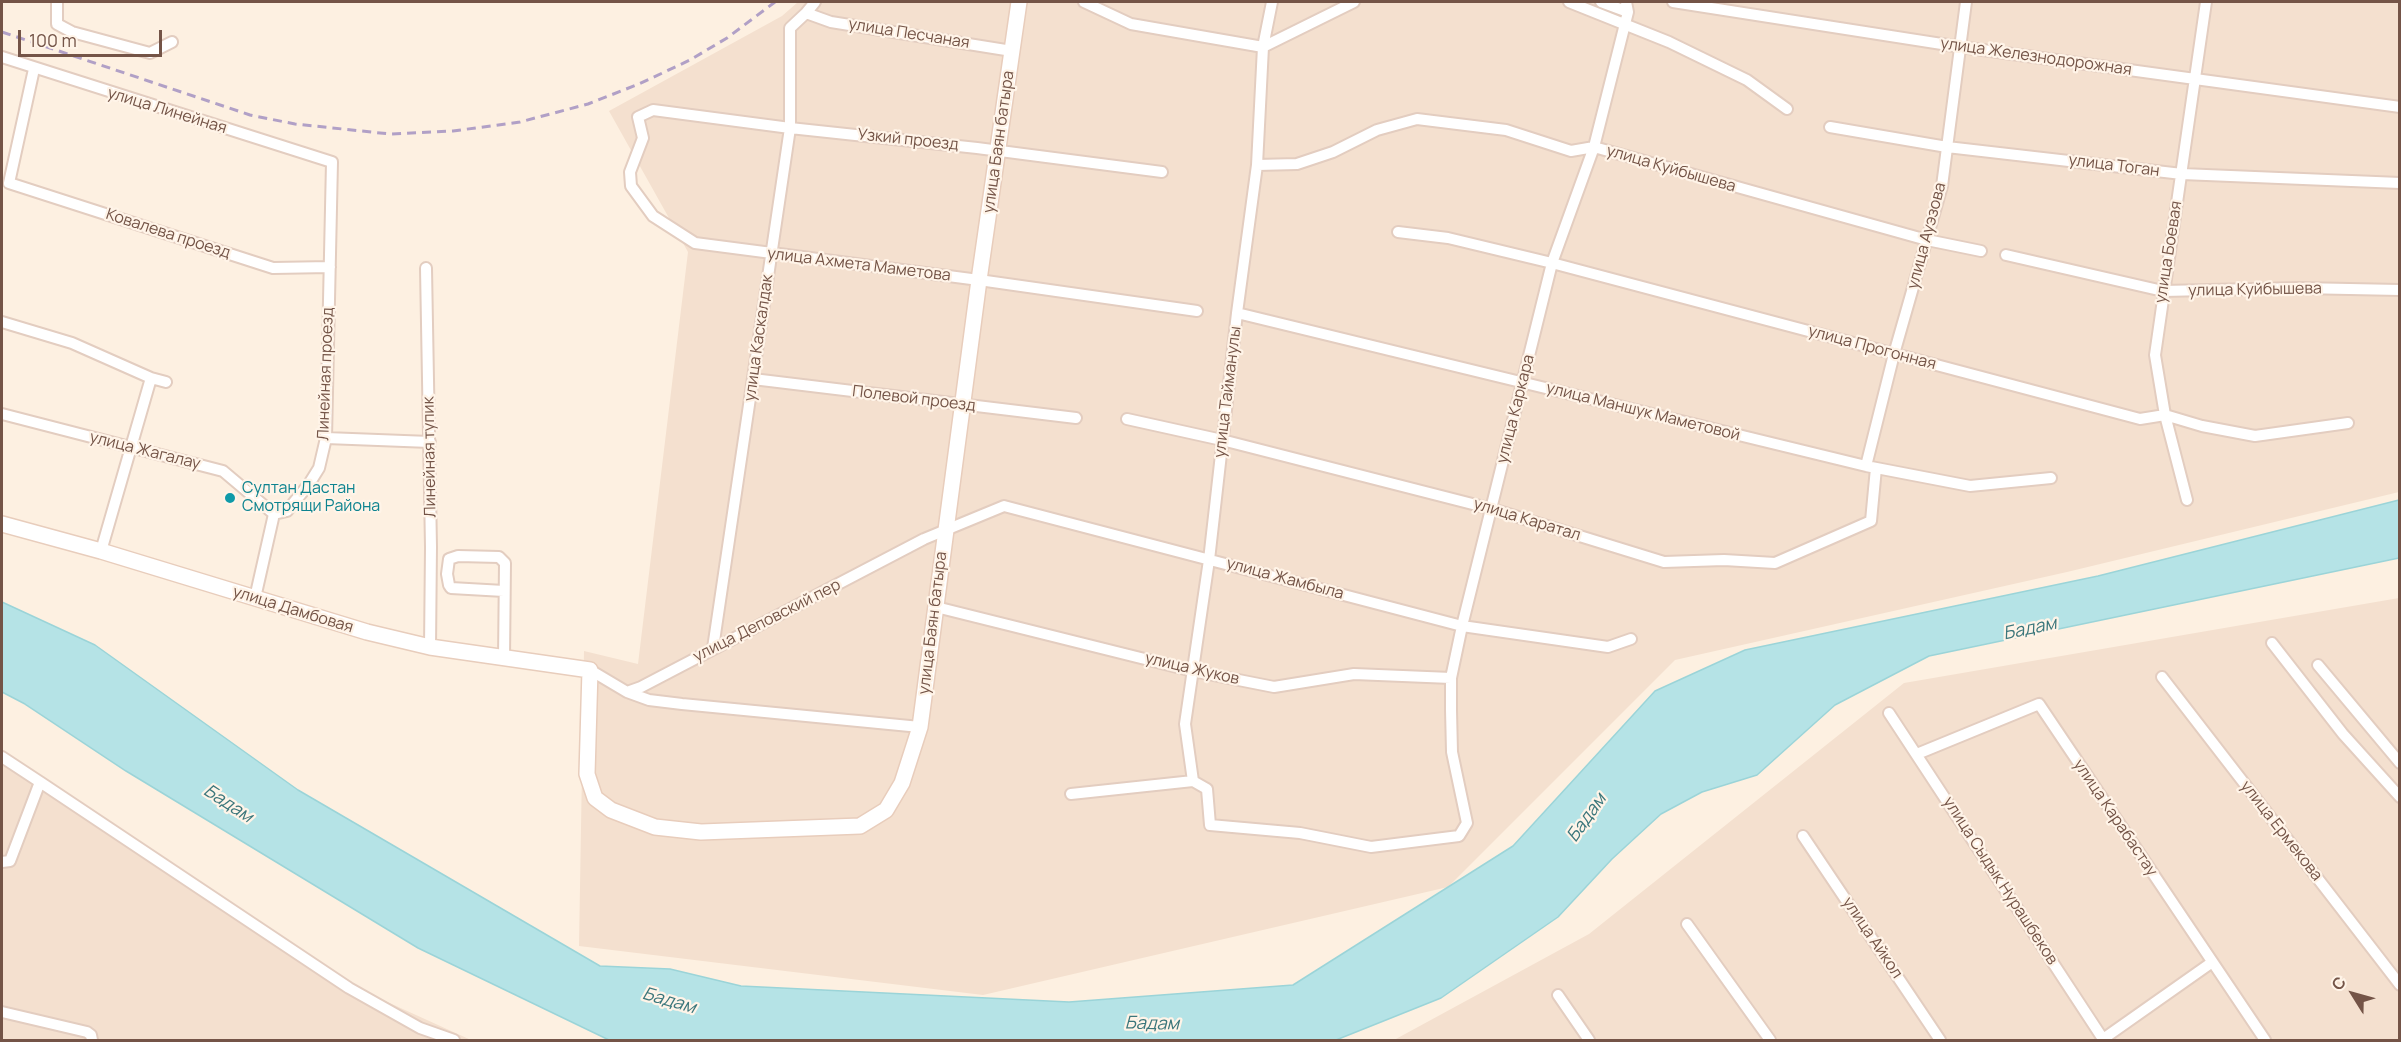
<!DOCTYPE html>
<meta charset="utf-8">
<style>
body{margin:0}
#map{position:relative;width:2401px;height:1042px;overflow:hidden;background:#fdf0e1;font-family:Manrope,sans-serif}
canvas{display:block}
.frame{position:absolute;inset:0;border:3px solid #745447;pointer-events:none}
.north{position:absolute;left:2323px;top:964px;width:60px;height:60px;-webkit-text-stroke:4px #fff4e8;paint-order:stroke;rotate:307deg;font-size:16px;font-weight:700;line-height:24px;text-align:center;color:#745447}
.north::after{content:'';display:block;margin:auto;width:21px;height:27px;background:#745447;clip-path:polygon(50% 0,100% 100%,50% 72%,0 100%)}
.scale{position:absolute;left:18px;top:30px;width:144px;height:27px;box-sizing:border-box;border:3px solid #745447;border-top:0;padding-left:8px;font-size:18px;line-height:21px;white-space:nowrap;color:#745447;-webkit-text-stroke:4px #fff4e8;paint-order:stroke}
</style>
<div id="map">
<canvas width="2401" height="1042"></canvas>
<div class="frame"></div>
<div class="north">С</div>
<div class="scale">100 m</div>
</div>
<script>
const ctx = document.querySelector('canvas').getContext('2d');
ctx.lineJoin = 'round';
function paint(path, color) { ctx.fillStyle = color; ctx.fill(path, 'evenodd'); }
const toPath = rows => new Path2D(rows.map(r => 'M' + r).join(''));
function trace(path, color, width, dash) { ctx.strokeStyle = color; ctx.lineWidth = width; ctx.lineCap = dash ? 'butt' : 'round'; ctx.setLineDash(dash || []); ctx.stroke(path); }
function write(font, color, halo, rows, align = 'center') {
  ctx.font = font + ' Manrope,sans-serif'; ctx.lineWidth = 4.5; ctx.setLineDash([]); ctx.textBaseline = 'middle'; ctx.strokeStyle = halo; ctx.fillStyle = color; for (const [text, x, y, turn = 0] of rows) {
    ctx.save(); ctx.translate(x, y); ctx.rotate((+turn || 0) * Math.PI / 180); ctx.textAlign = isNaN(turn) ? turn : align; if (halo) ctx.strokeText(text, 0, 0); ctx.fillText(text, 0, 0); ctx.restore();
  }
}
const residential = toPath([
 [798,2,2399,2,2399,492,2067,572,1675,660,1448,887,983,995,579,946,584,651,638,664,688,252,609,111,782,16],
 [2399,598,2399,1040,1394,1040,1589,934,1904,683],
 [2,754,339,980,471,1040,2,1040]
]);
const water = toPath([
 [2399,500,2399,558,1929,656,1835,705,1757,775,1702,792,1661,814,1612,859,1558,917,1441,998,1336,1040,609,1040,418,948,126,771,25,704,2,692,2,602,95,645,298,790,600,966,670,969,741,986,1069,1002,1293,985,1513,846,1655,691,1745,650,2098,576,2399,500]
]);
const street = toPath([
 [57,2,57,24,72,32,150,53,172,42],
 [1084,2,1131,24,1263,47,1354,2],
 [1569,2,1669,42,1747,80,1787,109],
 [1601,2,1628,12],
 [1673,2,1961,47,2400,107],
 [806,13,831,22,1012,51],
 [2,57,332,162,326,438,319,468,309,484,287,511,274,514,255,598],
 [34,69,9,183,273,268,330,267],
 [1830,127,1947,147,2182,174,2400,183],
 [1257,165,1297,164,1333,152,1377,130,1417,119,1506,130,1571,151,1594,147,1927,240,1981,251],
 [1162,172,977,148,790,128,653,110,638,117,643,138,630,172,631,186,653,216,695,243,979,280,1197,311],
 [1398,232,1448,238,1552,263,2140,419,2165,415,2202,426,2255,436,2348,423],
 [2006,255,2163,291,2299,288,2400,290],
 [426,268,431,547,430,647],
 [1237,313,1866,466,1970,486,2051,478],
 [2,322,72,343,151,378,166,382],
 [753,379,1076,418],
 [2,414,223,471,274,514],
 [1127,419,1222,440,1492,509,1664,562,1724,560,1775,563,1871,521,1876,468],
 [326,438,430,442],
 [1866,466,1894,354,1942,186,1966,2],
 [2187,500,2165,415,2155,355,2206,2],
 [101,551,151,378],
 [936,607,1193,671,1274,687,1354,674,1451,678],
 [2272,643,2343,734,2400,797],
 [713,648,790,128,790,28,806,13,815,2],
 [504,658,505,563,499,557,458,556,449,559,447,574,449,585,451,588,504,591],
 [2318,665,2400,763],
 [590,670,627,692,641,687,924,539,1004,506,1462,626,1608,647,1631,639],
 [2162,677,2400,985],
 [627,692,649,700,682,704,920,727],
 [1889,713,2103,1039,2211,963],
 [1917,754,2039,704,2265,1040],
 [2,757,40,782,10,861,2,862],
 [1193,781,1185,724,1209,560,1237,313,1257,165,1263,47,1272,2],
 [40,782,349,988,420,1028,454,1040],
 [1071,794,1193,781,1207,789,1210,825,1300,833,1371,847,1459,836,1467,823,1452,752,1451,710,1451,678,1462,626,1552,263,1594,147,1628,12,1626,2],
 [1803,836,1940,1040],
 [1687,924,1770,1040],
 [1558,995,1589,1040],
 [2,1012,87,1032,91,1035,92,1040]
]);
const secondary = toPath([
 [2,524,101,551,367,632,430,647,590,670,587,774,595,798,611,810,655,827,701,832,860,826,886,810,902,783,920,727,979,280,1019,2]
]);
const rail = toPath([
 [2,32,250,115,295,124,390,134,453,131,520,122,588,104,639,84,690,60,727,38,775,2]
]);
const markers = [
 [230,498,6,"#0f9aa8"]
];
const streetNames = [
 ["улица Песчаная",909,34,9],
 ["улица Железнодорожная",2036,57,8],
 ["улица Линейная",167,111,17],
 ["Узкий проезд",908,140,6],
 ["улица Баян батыра",999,142,-82],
 ["улица Тоган",2114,166,7],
 ["улица Куйбышева",1671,169,16],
 ["Ковалева проезд",168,234,18],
 ["улица Ауэзова",1927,236,-75],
 ["улица Боевая",2169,252,-81],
 ["улица Ахмета Маметова",859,265,7],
 ["улица Куйбышева",2255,290,-1],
 ["улица Каскалдак",759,338,-82],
 ["улица Прогонная",1872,348,15],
 ["Линейная проезд",326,374,-88],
 ["улица Тайманулы",1228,392,-83],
 ["Полевой проезд",914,399,7],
 ["улица Каркара",1516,409,-76],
 ["улица Маншук Маметовой",1643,412,14],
 ["улица Жагалау",145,451,14],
 ["Линейная тупик",430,457,-91],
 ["улица Каратал",1527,520,17],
 ["улица Жамбыла",1285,579,15],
 ["улица Дамбовая",293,610,17],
 ["улица Деповский пер",767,621,-27],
 ["улица Баян батыра",933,623,-83],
 ["улица Жуков",1192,669,13],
 ["улица Карабастау",2115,818,56],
 ["улица Ермекова",2281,831,52],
 ["улица Сыдык Нурашбеков",2000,881,57],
 ["улица Айкол",1872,938,56]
];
const cultureNames = [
 ["Султан Дастан",242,489],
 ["Смотрящи Района",242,507]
];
const waterNames = [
 ["Бадам",2030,629,-12],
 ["Бадам",228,804,33],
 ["Бадам",1587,818,-55],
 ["Бадам",669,1001,16],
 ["Бадам",1152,1024,1]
];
paint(residential, '#f4e0cf');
paint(water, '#b5e3e6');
trace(water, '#9bd4d8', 1.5);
trace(street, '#e3cdc0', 14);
trace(secondary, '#e8cdbc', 18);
trace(street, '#fff', 10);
trace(secondary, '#fff', 15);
trace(rail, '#b1a0c6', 3, [9, 6]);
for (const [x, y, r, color] of markers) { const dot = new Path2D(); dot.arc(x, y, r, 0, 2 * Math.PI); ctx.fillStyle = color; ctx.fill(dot); trace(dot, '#fff4e8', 2); }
write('16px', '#745447', '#fff4e8', streetNames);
write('16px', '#0d838f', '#fff4e8', cultureNames, 'left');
write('italic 18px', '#3b767b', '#fff4e8', waterNames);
</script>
